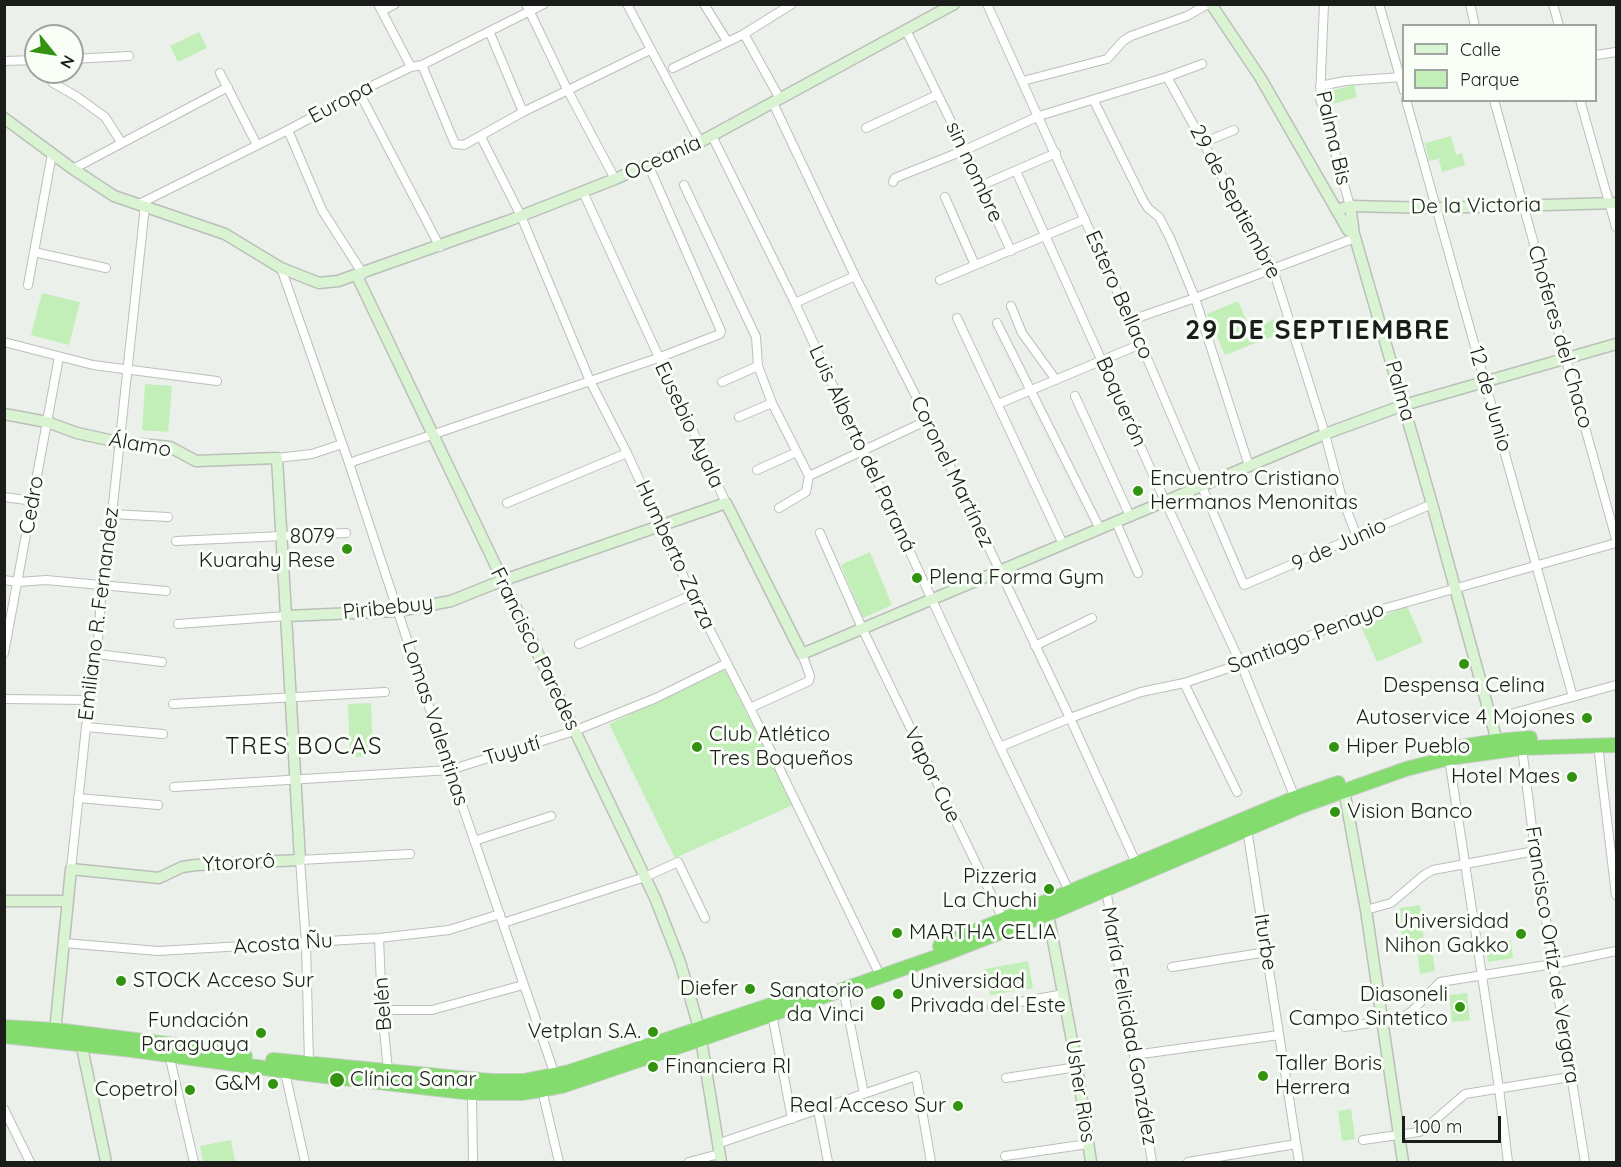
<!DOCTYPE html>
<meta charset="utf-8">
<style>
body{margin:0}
#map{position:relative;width:1621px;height:1167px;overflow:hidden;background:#ebf1ea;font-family:Quicksand,sans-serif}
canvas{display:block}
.frame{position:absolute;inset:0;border:6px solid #1b1d1b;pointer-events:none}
.legend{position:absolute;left:1402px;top:24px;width:195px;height:78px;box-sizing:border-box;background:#f9fff7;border:2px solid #a0a59f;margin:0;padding:8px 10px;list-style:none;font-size:18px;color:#1b1d1b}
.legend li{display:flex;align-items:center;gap:12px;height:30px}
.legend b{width:30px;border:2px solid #a0a59f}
.north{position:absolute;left:24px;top:24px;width:60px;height:60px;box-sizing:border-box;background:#f9fff7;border:2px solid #a0a59f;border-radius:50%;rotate:120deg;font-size:16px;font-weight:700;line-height:24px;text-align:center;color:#1b1d1b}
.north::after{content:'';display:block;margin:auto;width:21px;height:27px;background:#339311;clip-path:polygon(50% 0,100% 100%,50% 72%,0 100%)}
.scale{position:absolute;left:1402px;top:1116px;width:99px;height:27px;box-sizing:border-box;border:3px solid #1b1d1b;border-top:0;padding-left:8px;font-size:18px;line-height:21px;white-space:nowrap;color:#1b1d1b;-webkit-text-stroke:4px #f9fff7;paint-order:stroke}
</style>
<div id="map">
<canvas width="1621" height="1167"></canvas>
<div class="frame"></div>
<ul class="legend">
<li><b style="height:8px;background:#daf4d3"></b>Calle</li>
<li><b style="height:16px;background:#c2eeb8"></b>Parque</li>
</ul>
<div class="north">N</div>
<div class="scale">100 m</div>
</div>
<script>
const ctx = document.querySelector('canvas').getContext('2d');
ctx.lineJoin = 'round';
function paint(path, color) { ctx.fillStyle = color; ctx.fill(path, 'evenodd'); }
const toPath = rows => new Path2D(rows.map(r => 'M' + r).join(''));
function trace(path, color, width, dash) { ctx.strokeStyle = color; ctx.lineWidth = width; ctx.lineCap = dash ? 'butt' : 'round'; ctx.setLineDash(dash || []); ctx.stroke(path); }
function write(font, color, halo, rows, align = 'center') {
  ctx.font = font + ' Quicksand,sans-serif'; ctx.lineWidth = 6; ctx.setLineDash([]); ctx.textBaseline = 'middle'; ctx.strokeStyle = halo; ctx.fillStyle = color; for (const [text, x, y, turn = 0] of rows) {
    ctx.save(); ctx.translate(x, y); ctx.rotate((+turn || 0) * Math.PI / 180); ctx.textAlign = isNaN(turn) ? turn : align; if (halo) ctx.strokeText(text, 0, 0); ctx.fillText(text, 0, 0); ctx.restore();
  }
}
const green = toPath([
 [199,32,207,48,178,62,170,46],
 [1354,85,1357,97,1329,105,1326,92],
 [1451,136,1456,155,1462,153,1465,165,1442,172,1439,160,1443,158,1429,161,1425,143],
 [42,293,80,302,69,345,31,335],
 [1238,301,1250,329,1283,316,1289,330,1225,355,1207,314],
 [145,384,172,386,168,432,142,430],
 [870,552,892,605,863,618,841,565],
 [1407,606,1423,642,1377,662,1361,626],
 [725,670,793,805,675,858,609,724],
 [371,703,373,756,350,757,348,704],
 [1420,905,1424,941,1402,944,1400,908],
 [1511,940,1513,958,1488,962,1485,944],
 [1431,942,1435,971,1420,974,1416,944],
 [1028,961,1033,988,990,995,985,969],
 [1467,993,1470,1020,1452,1022,1449,995],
 [1351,1109,1355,1139,1342,1141,1338,1111],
 [231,1140,235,1162,203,1162,200,1146]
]);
const street = toPath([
 [378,4,411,67],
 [526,4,567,89,615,179],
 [627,4,700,142],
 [704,4,727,41],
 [987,4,1141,344,1244,585,1432,504],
 [1324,4,1320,98,1350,206],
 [1379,4,1404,91],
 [1470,4,1475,26],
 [1553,4,1559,26],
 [382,11,395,4],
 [906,30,965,150,1011,251],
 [490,33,523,112],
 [744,34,780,99],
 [1596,55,1616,52],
 [72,59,129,56],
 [4,61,36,60],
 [422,65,455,144,464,145,523,112,650,50],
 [673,68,744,34,792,4],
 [46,72,53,83,76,96,105,117,121,142],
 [220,73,257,145],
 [1167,77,1273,269,1325,434,1341,495,1357,537],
 [1023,81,1107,59,1123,41,1131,36,1187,16,1208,4],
 [1320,86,1345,81,1402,77],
 [359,92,440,247],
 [1406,100,1573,697],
 [1494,100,1616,539],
 [1580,100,1616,227],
 [1094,101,1143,200,1148,208,1159,217,1170,238,1195,298,1249,466],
 [773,103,855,276,928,420,1070,718,1137,865],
 [866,128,937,95],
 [288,130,322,210,363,274],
 [712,136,795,303,1000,747,1070,893],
 [481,137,521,216,590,381,627,453,692,595,750,708,877,969],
 [1205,142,1234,130],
 [73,169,228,87],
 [1016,171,1165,501,1241,664,1295,798],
 [893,182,895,178,965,150,1039,116,1167,77,1202,64],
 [684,185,756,337,758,366,772,403,809,476,806,492,779,508],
 [980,186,1056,153],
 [583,192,726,503],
 [945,197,975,265],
 [139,204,288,130,359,92,411,67,422,65,544,4],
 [34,252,106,268],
 [281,268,349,463,450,770,555,1075],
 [940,280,1085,219],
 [28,285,52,154],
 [795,303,855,276],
 [1011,306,1022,333,1056,380],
 [957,318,1063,544],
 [1131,320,1195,298,1355,238],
 [997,323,1100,529],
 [4,342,93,365,217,381],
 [722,382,758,366],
 [1075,396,1130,516],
 [998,404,1141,344],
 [739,417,772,403],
 [277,458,312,454,342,444],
 [349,463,658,358,720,334,721,331,648,164],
 [757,470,797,452],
 [809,476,928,420],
 [4,497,34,501],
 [507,503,627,453],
 [112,514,168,517],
 [1116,522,1138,573],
 [820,533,862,628,1004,921],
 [176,541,346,533],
 [4,580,18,582,46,580,166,591],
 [178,624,286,616],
 [579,644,692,595],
 [1035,646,1092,618],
 [4,653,59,357],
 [97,654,162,662],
 [1184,683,1237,792],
 [4,699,90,700],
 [173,704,385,692],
 [750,708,809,681,810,676,802,654],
 [1492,719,1616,685],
 [86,727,163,734],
 [1598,745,1616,895],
 [1000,747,1070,718,1141,692,1184,683,1241,664,1358,616,1616,543],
 [1522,748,1535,851,1585,1162],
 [1449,758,1499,1088,1508,1162],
 [174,787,450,770,574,731,656,698,727,663],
 [78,798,158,805],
 [1247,829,1299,1162],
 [474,841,551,816],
 [71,869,86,727,97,654,102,584,112,514,145,206],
 [1106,889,1152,1162],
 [1366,910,1391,903,1424,875,1433,870,1535,851],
 [503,923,645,877,678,862,705,918],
 [379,938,382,1010,388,1070],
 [64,943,158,951,379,938,449,930,500,914],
 [1172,967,1267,952],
 [843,988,864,1094],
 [992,1007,1064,994],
 [382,1010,432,1010,523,985],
 [772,1014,792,1119],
 [1345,1027,1401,1018,1411,1012,1440,982,1553,964,1616,951],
 [1134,1055,1279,1035],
 [171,1063,194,1162],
 [309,1063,306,943,300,860,410,854],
 [286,1077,305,1162],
 [1006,1078,1077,1067],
 [542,1090,559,1162],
 [472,1093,473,1162],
 [4,1109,30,1162],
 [818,1110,828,1162],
 [1363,1140,1419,1132,1428,1126,1465,1094,1570,1077],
 [717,1144,916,1076,931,1162],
 [1005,1156,1088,1144],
 [689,1162,719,1154],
 [1188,1162,1296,1144]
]);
const secondary = toPath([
 [1211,4,1260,77,1348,230,1354,234,1432,504,1497,741],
 [4,118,73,169,114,196,225,234,281,268,319,283,338,281,508,221,615,179,700,142,954,4],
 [1350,206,1354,234],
 [1336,210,1350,206,1436,208,1616,203],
 [357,276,655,898,680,962,699,1028],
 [4,414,47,422,77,433,118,442,170,447,196,461,277,458,300,860,196,865,182,867,159,878,71,869,56,1022],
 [286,616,399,611,451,601,501,581,726,503,802,654,1325,434,1404,405,1616,344],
 [1344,790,1366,910,1403,1162],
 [4,901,68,901],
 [1048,914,1077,1067,1091,1162],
 [701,1039,721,1162],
 [83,1052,106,1162]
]);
const highway = toPath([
 [1454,748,1497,741,1530,738],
 [940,946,1295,798,1338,783],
 [4,1027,56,1030,191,1047,245,1056],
 [4,1036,132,1050,308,1074,472,1093,521,1093,542,1090,562,1086,701,1039,939,956,1048,914,1299,807,1406,769,1449,758,1522,748,1616,745],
 [273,1060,491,1081,523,1081,569,1072,789,999]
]);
const markers = [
 [1138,491,6,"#339311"],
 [347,549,6,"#339311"],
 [917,578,6,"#339311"],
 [1464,664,6,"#339311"],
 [1587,718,6,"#339311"],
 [697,747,6,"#339311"],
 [1334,747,6,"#339311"],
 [1572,777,6,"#339311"],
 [1335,812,6,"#339311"],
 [1049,889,6,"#339311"],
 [897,933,6,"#339311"],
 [1521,934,6,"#339311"],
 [121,981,6,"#339311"],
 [750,989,6,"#339311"],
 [898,994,6,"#339311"],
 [878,1003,8,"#339311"],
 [1460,1007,6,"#339311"],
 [653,1032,6,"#339311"],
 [261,1033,6,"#339311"],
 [653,1067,6,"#339311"],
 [1263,1076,6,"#339311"],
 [337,1080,8,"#339311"],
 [273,1084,6,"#339311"],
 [190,1090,6,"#339311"],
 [958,1106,6,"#339311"]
];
const streetNames = [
 ["Europa",341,102,-28],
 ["Palma Bis",1333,138,77],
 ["Oceanía",663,158,-24],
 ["sin nombre",974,172,65],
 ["29 de Septiembre",1235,202,62],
 ["De la Victoria",1476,206,-1],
 ["Estero Bellaco",1119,295,66],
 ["Choferes del Chaco",1560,337,74],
 ["Palma",1400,391,74],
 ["12 de Junio",1490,399,74],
 ["Boquerón",1121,402,66],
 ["Eusebio Ayala",689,425,65],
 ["Álamo",140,445,10],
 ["Luis Alberto del Paraná",862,449,65],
 ["Coronel Martínez",952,472,64],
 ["Cedro",32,505,-80],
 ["9 de Junio",1339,545,-24],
 ["Humberto Zarza",675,555,65],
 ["Piribebuy",388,608,-6],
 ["Emiliano R. Fernandez",99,614,-83],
 ["Santiago Penayo",1306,638,-21],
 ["Francisco Paredes",535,649,64],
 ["Lomas Valentinas",435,723,72],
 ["Tuyutí",512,751,-17],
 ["Vapor Cue",932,775,64],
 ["Ytororô",239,863,-3],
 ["Iturbe",1265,942,81],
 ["Acosta Ñu",283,944,-4],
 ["Francisco Ortiz de Vergara",1552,955,81],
 ["Belén",383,1004,-94],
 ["María Felicidad González",1129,1026,80],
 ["Usher Rios",1080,1091,81]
];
const poiNames = [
 ["Encuentro Cristiano",1150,479,"left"],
 ["Hermanos Menonitas",1150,503,"left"],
 ["8079",335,537],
 ["Kuarahy Rese",335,561],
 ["Plena Forma Gym",929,578,"left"],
 ["Despensa Celina",1464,686,"center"],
 ["Autoservice 4 Mojones",1575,718],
 ["Club Atlético",709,735,"left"],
 ["Tres Boqueños",709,759,"left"],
 ["Hiper Pueblo",1346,747,"left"],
 ["Hotel Maes",1560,777],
 ["Vision Banco",1347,812,"left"],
 ["Pizzeria",1037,877],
 ["La Chuchi",1037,901],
 ["Universidad",1509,922],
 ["Nihon Gakko",1509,946],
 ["MARTHA CELIA",909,933,"left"],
 ["STOCK Acceso Sur",133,981,"left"],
 ["Universidad",910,982,"left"],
 ["Privada del Este",910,1006,"left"],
 ["Diefer",738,989],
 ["Sanatorio",864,991],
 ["da Vinci",864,1015],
 ["Diasoneli",1448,995],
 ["Campo Sintetico",1448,1019],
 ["Fundación",249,1021],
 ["Paraguaya",249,1045],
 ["Vetplan S.A.",641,1032],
 ["Taller Boris",1275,1064,"left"],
 ["Herrera",1275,1088,"left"],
 ["Financiera RI",665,1067,"left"],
 ["Clínica Sanar",350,1080,"left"],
 ["G&M",261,1084],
 ["Copetrol",178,1090],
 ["Real Acceso Sur",946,1106]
];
const quarterNames = [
 ["TRES BOCAS",304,747]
];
const districtNames = [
 ["29 DE SEPTIEMBRE",1318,331]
];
paint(green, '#c2eeb8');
trace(street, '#bac0b9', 10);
trace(secondary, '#bac0b9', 13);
trace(highway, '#cdcdcd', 16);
trace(street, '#fff', 8);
trace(secondary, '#daf4d3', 10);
trace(highway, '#83dc6d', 14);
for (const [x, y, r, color] of markers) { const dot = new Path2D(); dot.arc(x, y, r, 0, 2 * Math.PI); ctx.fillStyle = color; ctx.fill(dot); trace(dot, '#f9fff7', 2); }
write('21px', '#1b1d1b', '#f9fff7', streetNames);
write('21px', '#1b1d1b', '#f9fff7', poiNames, 'right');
ctx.letterSpacing = '1.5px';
write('24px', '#1b1d1b', '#f9fff7', quarterNames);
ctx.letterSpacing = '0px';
ctx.letterSpacing = '1.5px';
write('bold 27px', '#1b1d1b', '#f9fff7', districtNames);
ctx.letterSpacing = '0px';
</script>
